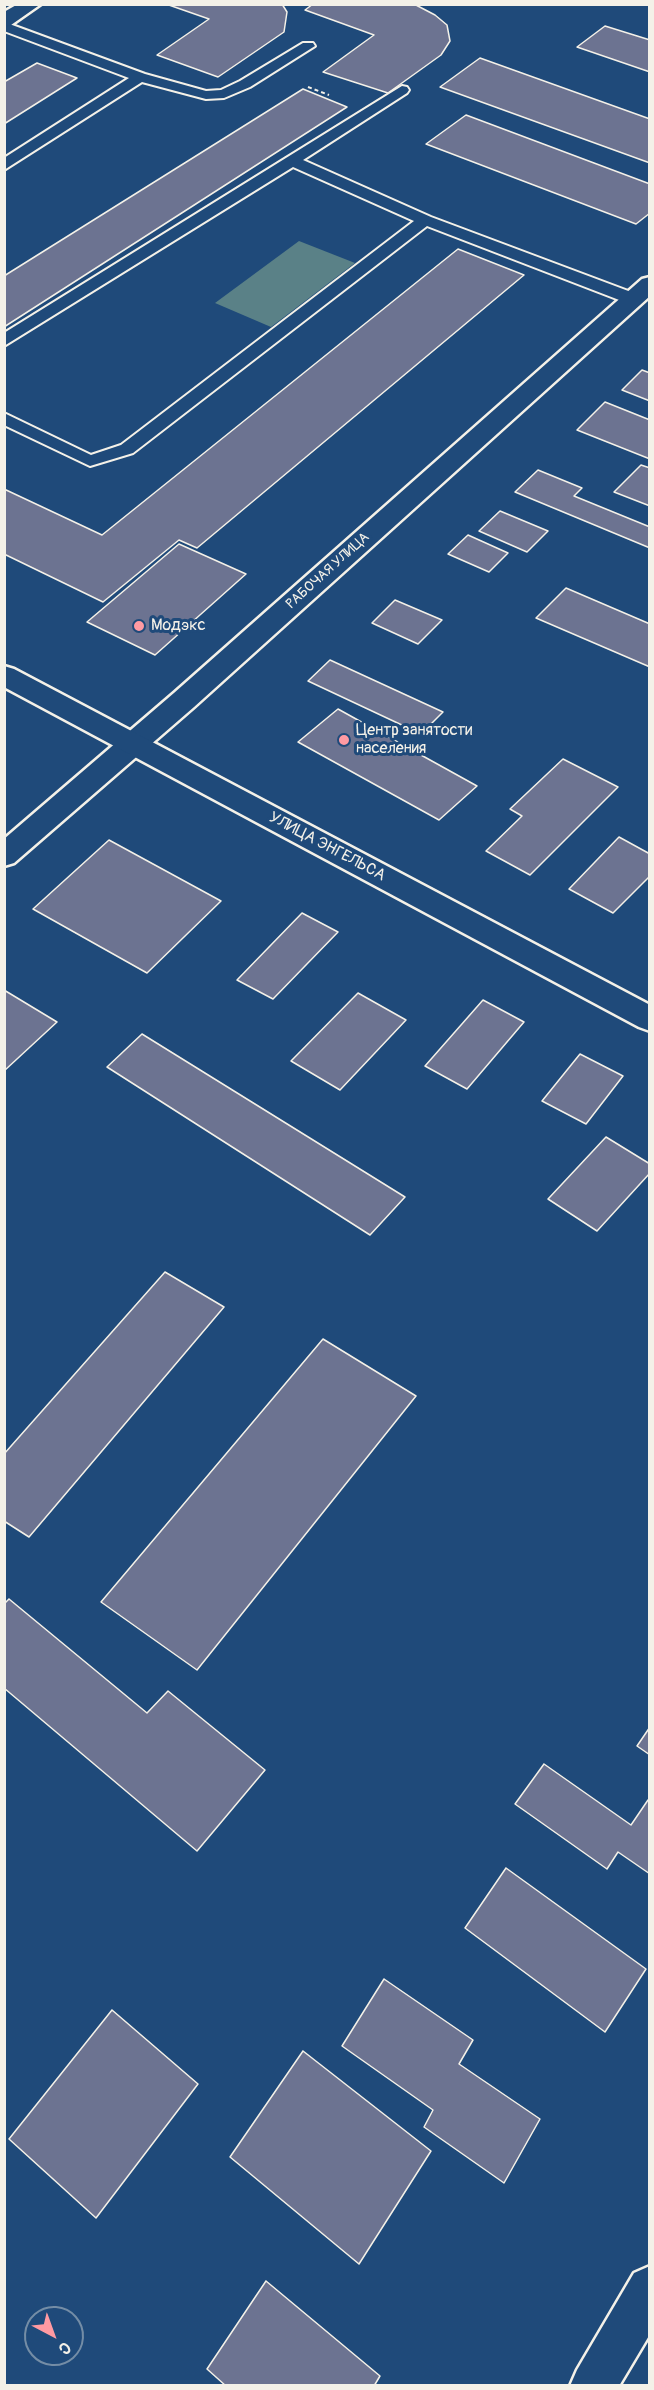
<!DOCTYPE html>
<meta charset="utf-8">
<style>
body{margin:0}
#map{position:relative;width:654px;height:2390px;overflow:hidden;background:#1f4a7a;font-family:Pangolin,sans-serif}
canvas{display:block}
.frame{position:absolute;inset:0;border:6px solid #f4f1e8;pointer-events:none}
.north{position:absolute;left:24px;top:2306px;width:60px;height:60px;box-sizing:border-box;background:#1f4a7a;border:2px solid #748da6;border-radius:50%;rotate:139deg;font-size:16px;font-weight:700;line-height:24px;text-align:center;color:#f4f1e8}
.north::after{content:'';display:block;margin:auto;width:21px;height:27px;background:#ff9aa2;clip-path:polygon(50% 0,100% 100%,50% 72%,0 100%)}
</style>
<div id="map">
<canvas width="654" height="2390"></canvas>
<div class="frame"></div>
<div class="north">С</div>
</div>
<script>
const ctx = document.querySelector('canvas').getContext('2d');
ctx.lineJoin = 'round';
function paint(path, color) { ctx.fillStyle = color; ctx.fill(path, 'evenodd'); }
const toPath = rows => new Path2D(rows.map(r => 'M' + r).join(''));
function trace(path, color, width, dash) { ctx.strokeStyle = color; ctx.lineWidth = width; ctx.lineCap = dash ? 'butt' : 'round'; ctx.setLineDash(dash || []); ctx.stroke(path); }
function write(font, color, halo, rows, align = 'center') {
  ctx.font = font + ' Pangolin,sans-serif'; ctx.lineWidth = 6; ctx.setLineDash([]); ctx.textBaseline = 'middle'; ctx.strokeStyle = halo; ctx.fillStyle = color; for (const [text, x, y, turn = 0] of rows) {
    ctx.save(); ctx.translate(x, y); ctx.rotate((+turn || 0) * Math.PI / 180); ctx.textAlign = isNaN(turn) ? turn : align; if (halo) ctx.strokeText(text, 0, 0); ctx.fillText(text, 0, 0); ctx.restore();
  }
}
const green = toPath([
 [299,241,355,263,271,327,215,303]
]);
const building = toPath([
 [166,4,282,4,287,12,284,32,218,77,157,55,209,19,166,4],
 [313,4,414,4,435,15,447,25,450,41,441,55,388,93,323,72,374,35,305,10,313,4],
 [605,26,650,40,650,72,577,47,605,26],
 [480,58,650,119,650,163,440,87,480,58],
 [37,63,77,78,4,124,4,82,37,63],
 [303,89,347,107,4,327,4,276,303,89],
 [466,115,650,184,650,213,636,224,426,144,466,115],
 [458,249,524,275,197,548,179,540,103,602,4,554,4,489,102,535,458,249],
 [642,370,650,373,650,401,622,390,642,370],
 [605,402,650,420,650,459,577,430,605,402],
 [641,465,650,468,650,506,614,492,641,465],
 [538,470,582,488,574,496,650,527,650,548,515,492,538,470],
 [500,511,548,531,527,552,479,531,500,511],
 [468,535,508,553,489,572,448,554,468,535],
 [179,544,246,574,155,655,87,622,179,544],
 [566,588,650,624,650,667,536,618,566,588],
 [395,600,442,620,418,644,372,623,395,600],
 [330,660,443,712,421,734,308,681,330,660],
 [338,709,477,786,439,820,298,742,338,709],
 [563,759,618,787,530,875,486,851,522,816,510,809,563,759],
 [619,837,650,854,650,876,613,913,569,889,619,837],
 [109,840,221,901,147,973,33,909,109,840],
 [302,913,338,932,273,999,237,980,302,913],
 [4,990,57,1022,4,1071,4,990],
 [358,993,406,1020,340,1090,291,1061,358,993],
 [483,1000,524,1022,467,1089,425,1066,483,1000],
 [142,1034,405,1197,370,1235,107,1067,142,1034],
 [580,1054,623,1076,586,1124,542,1101,580,1054],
 [606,1137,650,1164,650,1173,597,1231,548,1199,606,1137],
 [165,1272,224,1307,29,1537,4,1521,4,1454,165,1272],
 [323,1339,416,1396,197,1670,101,1602,323,1339],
 [9,1599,147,1713,168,1691,265,1770,197,1851,4,1688,4,1604,9,1599],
 [650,1727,650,1755,637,1746,650,1727],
 [544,1764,631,1825,648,1800,650,1802,650,1874,618,1852,607,1869,515,1804,544,1764],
 [506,1868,646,1969,605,2032,465,1928,506,1868],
 [384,1979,473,2040,459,2064,540,2119,504,2183,424,2127,433,2110,342,2046,384,1979],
 [112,2010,198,2084,96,2218,9,2139,112,2010],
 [303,2051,431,2151,359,2264,230,2157,303,2051],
 [266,2281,380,2376,374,2386,226,2386,207,2369,266,2281]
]);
const path = toPath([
 [308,87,329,95]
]);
const service = toPath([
 [4,22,145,74,206,91,221,90,240,81,303,43,313,43,315,46,250,87,224,98,206,99,142,82,4,170,4,158,129,78,4,31,4,22],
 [402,86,407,87,409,90,407,93,303,160,431,217,639,295,641,299,639,303,627,303,427,226,133,453,90,466,4,425,4,413,91,455,121,445,414,221,293,167,4,346,4,333,402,86]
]);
const minor = toPath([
 [18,4,41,4,11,25,4,27,4,12,18,4],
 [650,277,650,296,194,707,14,863,4,866,4,839,174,693,642,279,650,277]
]);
const tertiary = toPath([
 [650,2266,650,2334,619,2386,570,2386,577,2370,634,2273,650,2266]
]);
const secondary = toPath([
 [4,666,14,669,650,1005,650,1031,639,1027,4,687,4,666]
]);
const markers = [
 [139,626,6,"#ff9aa2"],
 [344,740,6,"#ff9aa2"]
];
const farStreetnames = [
 ["РАБОЧАЯ УЛИЦА",328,571,-42]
];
const poiNames = [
 ["Модэкс",151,626],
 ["Центр занятости",356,731],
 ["населения",356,749]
];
const streetNames = [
 ["УЛИЦА ЭНГЕЛЬСА",327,847,28]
];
paint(green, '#5a8187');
paint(building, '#6c7391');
trace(building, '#f4f1e8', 1.5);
trace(service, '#f4f1e8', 4);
trace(minor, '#f4f1e8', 5);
trace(tertiary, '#f4f1e8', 5);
trace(secondary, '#f4f1e8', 5);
trace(path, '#f4f1e8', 2, [4, 3]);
paint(service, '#1f4a7a');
paint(minor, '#1f4a7a');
paint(tertiary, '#1f4a7a');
paint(secondary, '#1f4a7a');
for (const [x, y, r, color] of markers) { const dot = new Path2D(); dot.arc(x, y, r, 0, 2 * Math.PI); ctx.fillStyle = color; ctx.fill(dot); trace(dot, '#1f4a7a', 2); }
write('14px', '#f4f1e8', '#1f4a7a', farStreetnames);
write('16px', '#f4f1e8', '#1f4a7a', poiNames, 'left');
write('16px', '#f4f1e8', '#1f4a7a', streetNames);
</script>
